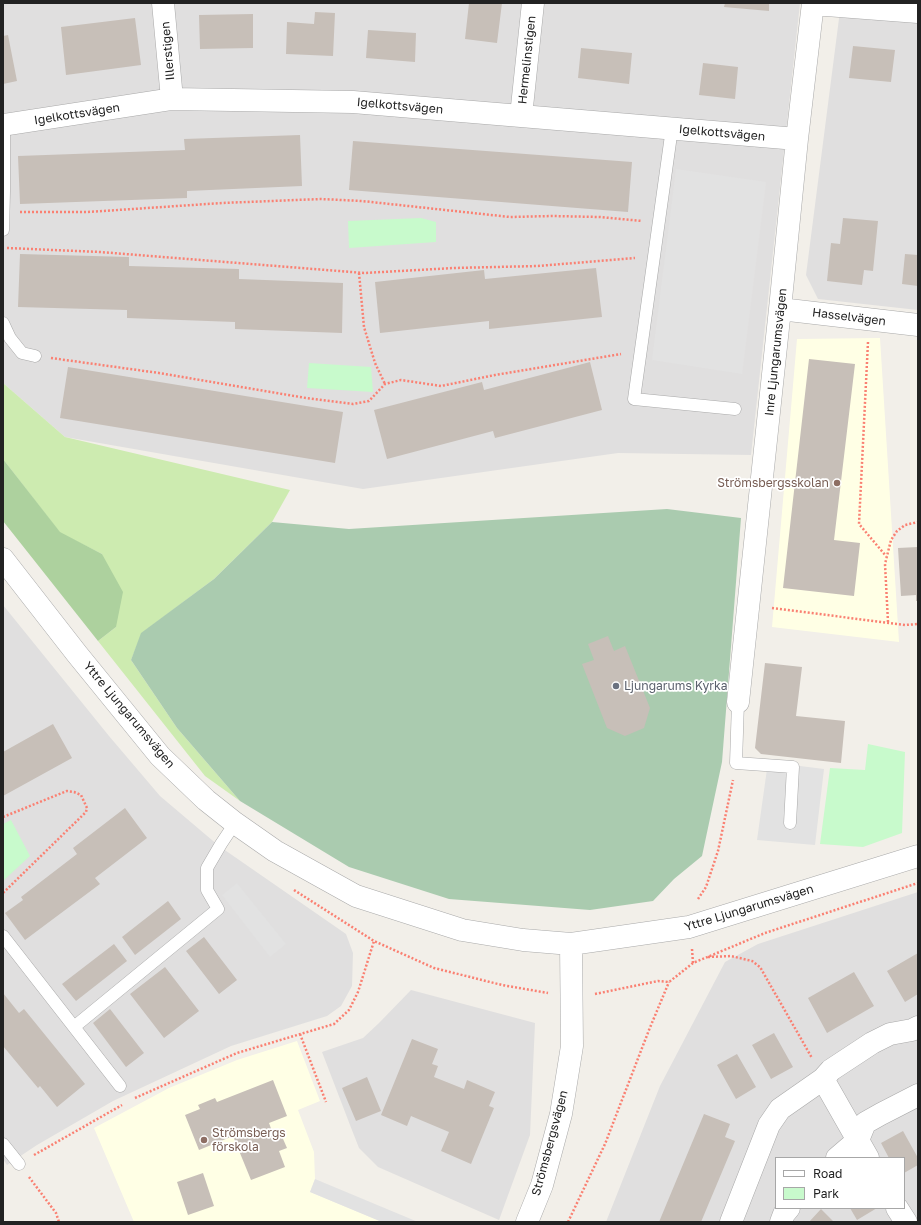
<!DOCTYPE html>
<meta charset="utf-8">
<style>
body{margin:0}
#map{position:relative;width:921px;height:1225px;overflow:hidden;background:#f2efe9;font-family:"Golos Text",sans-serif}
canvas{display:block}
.frame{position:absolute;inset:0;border:4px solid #222;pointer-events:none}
.legend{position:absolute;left:775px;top:1157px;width:130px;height:52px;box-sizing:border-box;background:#fff;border:1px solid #a7a7a7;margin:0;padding:5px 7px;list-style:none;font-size:12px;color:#222}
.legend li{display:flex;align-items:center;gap:8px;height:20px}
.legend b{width:20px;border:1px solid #a7a7a7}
</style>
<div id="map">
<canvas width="921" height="1225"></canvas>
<div class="frame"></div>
<ul class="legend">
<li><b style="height:5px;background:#fff"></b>Road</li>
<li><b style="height:11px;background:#c8facc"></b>Park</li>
</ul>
</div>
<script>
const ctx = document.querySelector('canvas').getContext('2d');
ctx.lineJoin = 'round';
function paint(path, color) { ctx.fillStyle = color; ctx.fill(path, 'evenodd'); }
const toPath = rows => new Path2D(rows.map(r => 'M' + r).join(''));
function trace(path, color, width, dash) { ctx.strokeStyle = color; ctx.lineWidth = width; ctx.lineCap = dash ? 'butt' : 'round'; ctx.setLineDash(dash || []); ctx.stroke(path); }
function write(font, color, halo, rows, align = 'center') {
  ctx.font = font + ' "Golos Text",sans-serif'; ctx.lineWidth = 3.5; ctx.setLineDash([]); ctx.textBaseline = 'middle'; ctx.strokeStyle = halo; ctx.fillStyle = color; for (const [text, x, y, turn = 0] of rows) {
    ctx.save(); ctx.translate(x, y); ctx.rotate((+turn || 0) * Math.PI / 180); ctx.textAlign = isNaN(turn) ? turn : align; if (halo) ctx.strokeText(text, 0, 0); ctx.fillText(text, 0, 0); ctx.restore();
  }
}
const residential = toPath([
 [3,3,800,3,751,455,618,453,363,489,65,437,3,383],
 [841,3,918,3,918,310,818,299,806,275],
 [3,605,109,736,160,796,219,846,346,934,353,953,352,986,341,1006,327,1016,231,1046,113,1101,37,1145,7,1165,3,1159],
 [918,892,918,1222,606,1222,660,1086,725,962,758,944],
 [776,1158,904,1158,904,1208,776,1208],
 [411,990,535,1023,530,1135,499,1220,378,1167,359,1148,350,1125,322,1052,363,1038,379,1023]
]);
const education = toPath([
 [880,338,899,642,772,627,797,339],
 [297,1041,320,1101,298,1110,314,1152,315,1179,310,1192,382,1222,134,1222,94,1128,169,1088,237,1060]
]);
const grass = toPath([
 [3,383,65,437,290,490,272,522,214,579,142,633,131,660,177,728,240,801,205,776,98,641,116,627,102,554,60,533,3,459]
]);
const forest = toPath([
 [3,459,60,532,102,554,123,592,116,627,98,641,3,521]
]);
const cemetery = toPath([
 [667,509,741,518,722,762,702,856,674,879,653,901,590,910,449,899,349,867,240,801,177,728,131,660,141,633,214,579,272,522,349,529]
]);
const park = toPath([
 [421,218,436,222,436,242,349,248,348,221],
 [309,363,371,367,373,392,307,388],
 [868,744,905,752,902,833,863,847,820,844,830,768,865,770],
 [11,820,30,856,3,881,3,824]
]);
const parking = toPath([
 [676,169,766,182,742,374,652,360],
 [768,762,824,769,815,845,757,840],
 [237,883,286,944,270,957,222,895],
 [315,1179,418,1222,382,1222,310,1192]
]);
const building = toPath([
 [469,3,502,3,497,43,465,39],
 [725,3,769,3,769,11,724,7],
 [315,12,335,13,333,56,286,54,287,22,314,24],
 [253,14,253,48,200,49,199,15],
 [135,18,141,65,66,75,61,27],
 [368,30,416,33,415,62,366,58],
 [8,35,17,81,3,84,3,36],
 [853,46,895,50,891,82,849,78],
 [581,48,632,53,629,84,578,78],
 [703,63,738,67,735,99,699,95],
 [300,135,302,186,187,191,187,198,20,204,18,156,185,150,184,139],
 [353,141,632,162,628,212,349,190],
 [843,218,878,221,873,271,864,270,862,285,827,281,831,243,840,244],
 [20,254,129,257,129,266,239,269,239,279,343,283,342,333,235,329,235,322,127,318,127,310,18,307],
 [905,254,918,255,918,286,902,284],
 [596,268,602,317,489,329,489,321,380,333,375,282,484,270,485,279],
 [809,359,855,364,834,540,860,543,854,596,783,588],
 [590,362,602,410,495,438,493,431,387,459,374,410,482,382,484,390],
 [68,367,343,412,335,463,60,418],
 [918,547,918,601,916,601,916,595,901,596,898,548],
 [608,636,614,651,625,646,650,708,644,728,625,736,607,728,582,664,594,660,588,644],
 [765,663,802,667,796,716,845,721,841,763,761,754,755,748],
 [53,724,72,758,3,796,3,752],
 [125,808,147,838,95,878,100,884,25,940,5,913,23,900,21,897,77,854,73,848],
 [168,901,181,919,135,955,122,937],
 [204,937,237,980,219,994,186,951],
 [114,944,127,961,76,1001,62,984],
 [918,953,918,994,905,1002,887,971],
 [165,967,199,1011,164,1038,130,994],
 [854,972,874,1006,827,1033,808,998],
 [3,993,19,1013,24,1009,85,1084,57,1107,40,1086,38,1088,3,1046],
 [110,1009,144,1053,126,1067,93,1023],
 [774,1033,793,1067,771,1079,752,1045],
 [412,1039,438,1049,432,1064,438,1066,434,1077,464,1089,467,1080,495,1092,489,1106,494,1108,471,1164,441,1151,449,1132,411,1116,407,1126,381,1115],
 [737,1054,756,1087,736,1099,717,1065],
 [367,1077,381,1111,356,1121,342,1088],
 [273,1080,287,1116,269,1123,273,1134,280,1132,287,1148,279,1151,285,1167,251,1180,233,1136,199,1150,185,1115,200,1109,198,1105,215,1098,217,1102],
 [704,1114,730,1124,725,1137,735,1141,701,1222,659,1222],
 [903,1131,918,1158,918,1165,904,1173,904,1158,889,1158,881,1143],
 [203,1173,214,1206,188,1215,177,1182],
 [850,1208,877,1208,857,1220],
 [821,1209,834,1222,809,1222]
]);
const path = toPath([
 [20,212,88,212,222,203,321,199,362,201,510,217,552,216,600,217,642,221],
 [7,248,100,252,364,273,454,268,538,266,635,258],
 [359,273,364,327,375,363,385,384],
 [868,342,859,524,886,556],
 [51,358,159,373,306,398,353,404,369,401,385,384,401,380,441,386,495,375,621,354],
 [772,608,905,625,918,624],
 [888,622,885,564,891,540,897,531,905,525,918,522],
 [3,817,67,791,74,792,81,795,87,808,86,812,3,893],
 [294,890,374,941,434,968,502,985,548,993],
 [698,899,706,887,718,851,733,780],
 [692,949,693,963],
 [708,957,731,956,752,961,760,967,812,1058],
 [595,994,658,981,669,982,693,963,765,933,918,883],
 [300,1034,326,1102],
 [135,1098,237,1053,334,1024,349,1010,358,992,374,941],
 [34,1155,122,1105],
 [29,1177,56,1213,59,1222],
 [568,1222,605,1144,649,1030,669,982]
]);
const service = toPath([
 [672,128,634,399,735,409],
 [3,230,4,191,4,125],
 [3,323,10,338,22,353,35,356],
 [738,702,736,763,793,767,790,823],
 [3,936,120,1086],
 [74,1027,218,909,207,890,207,868,221,844,235,823],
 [3,1144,19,1164]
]);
const minor = toPath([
 [163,3,172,99],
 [813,4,918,12],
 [521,116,533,3],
 [3,125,172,99,353,102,797,139],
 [780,309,918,325],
 [3,559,77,654,160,756,206,800,235,823,275,851,356,896,462,930,523,940,571,944,689,927,918,856],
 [738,702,780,309,797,139,813,3],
 [823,1079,868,1158],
 [837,1158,858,1140,865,1123,881,1114,918,1095],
 [897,1208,906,1222],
 [527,1222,542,1185,561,1114,572,1046,571,944],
 [731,1222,769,1125,780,1109,823,1079,831,1070,872,1043,890,1034,912,1030,918,1027],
 [781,1222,784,1214,789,1208]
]);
const markers = [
 [837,483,4,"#8d6e63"],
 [616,686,4,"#6b7280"],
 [204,1140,4,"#8d6e63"]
];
const streetNames = [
 ["Illerstigen",168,51,-95],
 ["Hermelinstigen",527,60,-84],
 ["Igelkottsvägen",400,106,5],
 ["Igelkottsvägen",77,114,-9],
 ["Igelkottsvägen",722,133,5],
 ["Hasselvägen",849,317,7],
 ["Inre Ljungarumsvägen",776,352,-84],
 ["Yttre Ljungarumsvägen",129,715,50],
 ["Yttre Ljungarumsvägen",749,908,-17],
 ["Strömsbergsvägen",550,1143,-75]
];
const educationNames = [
 ["Strömsbergsskolan",829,483],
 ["Strömsbergs",212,1133,"left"],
 ["förskola",212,1147,"left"]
];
const worshipNames = [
 ["Ljungarums Kyrka",624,686]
];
paint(residential, '#e0dfdf');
paint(education, '#ffffe5');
paint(grass, '#cdebb0');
paint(forest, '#add19e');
paint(cemetery, '#aacbaf');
paint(park, '#c8facc');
paint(parking, '#e2e2e2');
paint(building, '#c7bfb8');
trace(service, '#a9a9a9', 13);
trace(minor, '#a9a9a9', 23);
trace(path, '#fa8072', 2.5, [2, 2]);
trace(service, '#fff', 12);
trace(minor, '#fff', 22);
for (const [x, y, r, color] of markers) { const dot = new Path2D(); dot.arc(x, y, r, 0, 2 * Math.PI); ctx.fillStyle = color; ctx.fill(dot); trace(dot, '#fff', 1.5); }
write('12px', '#222', '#fff', streetNames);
write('12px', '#785e54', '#fff', educationNames, 'right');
write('12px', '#5b616d', '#fff', worshipNames, 'left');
</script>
